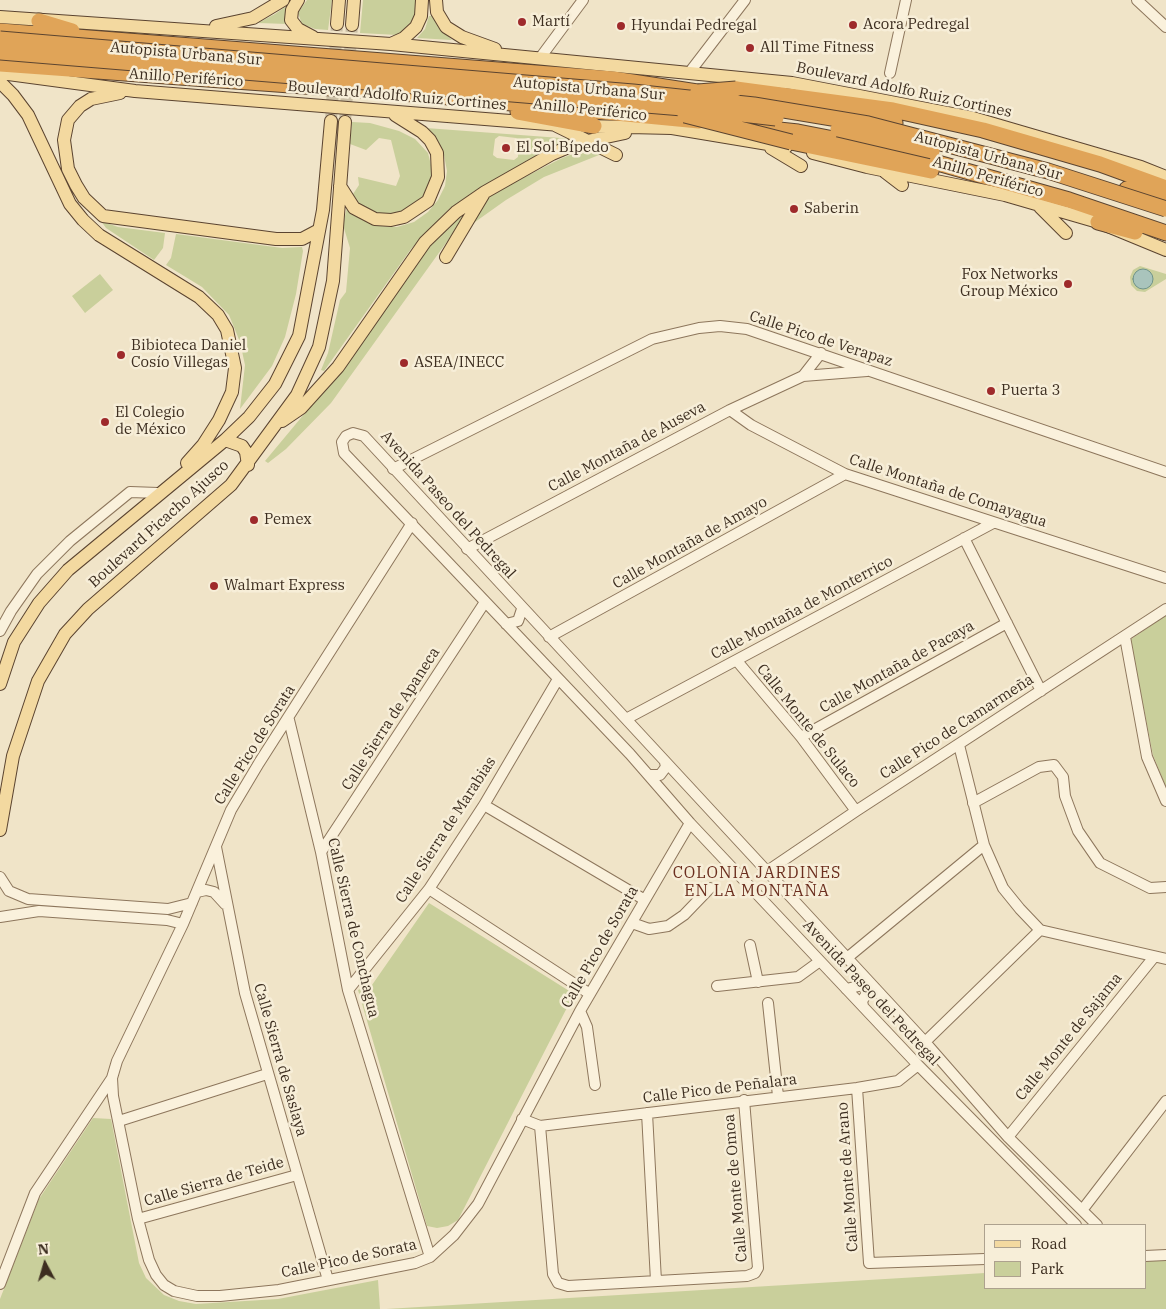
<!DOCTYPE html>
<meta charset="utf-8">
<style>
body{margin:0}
#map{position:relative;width:1166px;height:1309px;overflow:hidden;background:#f0e4c8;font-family:"IBM Plex Serif",serif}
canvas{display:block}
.legend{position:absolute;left:984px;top:1224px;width:162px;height:65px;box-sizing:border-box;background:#f7eed8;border:1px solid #ada18e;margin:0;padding:6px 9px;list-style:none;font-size:15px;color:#3d2e20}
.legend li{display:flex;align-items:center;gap:10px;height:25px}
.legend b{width:25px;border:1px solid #ada18e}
.north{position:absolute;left:20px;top:1239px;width:50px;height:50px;-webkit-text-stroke:4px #f7eed8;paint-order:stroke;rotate:354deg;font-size:14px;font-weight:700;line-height:20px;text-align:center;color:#3d2e20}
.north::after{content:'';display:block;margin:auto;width:18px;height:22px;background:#3d2e20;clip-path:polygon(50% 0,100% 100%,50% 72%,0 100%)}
</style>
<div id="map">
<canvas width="1166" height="1309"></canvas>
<ul class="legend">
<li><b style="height:6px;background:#f3d9a0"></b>Road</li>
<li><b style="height:14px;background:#c9cf9b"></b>Park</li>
</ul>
<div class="north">N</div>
</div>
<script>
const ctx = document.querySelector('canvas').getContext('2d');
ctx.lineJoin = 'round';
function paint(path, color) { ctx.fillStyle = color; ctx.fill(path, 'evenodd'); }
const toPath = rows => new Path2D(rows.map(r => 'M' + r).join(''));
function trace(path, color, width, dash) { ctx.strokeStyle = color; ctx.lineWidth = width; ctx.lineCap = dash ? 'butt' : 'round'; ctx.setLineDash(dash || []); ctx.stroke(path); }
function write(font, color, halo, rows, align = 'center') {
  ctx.font = font + ' "IBM Plex Serif",serif'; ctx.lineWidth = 5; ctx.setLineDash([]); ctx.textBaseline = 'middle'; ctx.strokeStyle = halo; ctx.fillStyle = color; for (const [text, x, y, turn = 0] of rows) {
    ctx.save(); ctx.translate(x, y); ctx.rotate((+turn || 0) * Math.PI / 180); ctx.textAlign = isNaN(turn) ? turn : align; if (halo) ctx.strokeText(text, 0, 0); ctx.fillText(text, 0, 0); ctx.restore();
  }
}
const green = toPath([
 [307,0,332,0,328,30,315,29,302,24,298,13],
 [363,0,415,0,416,14,409,27,397,35,360,33],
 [288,5,287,24,258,23,275,14],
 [429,16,432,16,439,28,452,40,417,38,425,29],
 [352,122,370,123,399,131,415,139,428,153,433,173,427,195,407,213,381,215,359,204,353,194,359,185,358,177,396,186,400,176,391,140,379,138,366,150,350,144],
 [426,128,574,139,476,191,449,209,411,249,324,371,321,370,328,353,340,300,346,292,350,248,343,225,347,207,362,220,379,226,397,227,414,222,428,212,438,200,445,186,447,171,444,155,438,141],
 [499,136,516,138,519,141,518,157,514,160,497,158,493,155,495,139],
 [592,146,604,153,544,177,506,200,468,227,486,197,560,159],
 [474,204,331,403,286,449,268,463,265,461,335,377,430,245],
 [101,221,118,227,165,233,163,248,154,260,106,228],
 [176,234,282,248,302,247,303,251,296,294,285,337,272,366,240,409,245,365,240,342,229,315,202,287,166,265,171,258],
 [1140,266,1166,274,1166,279,1145,292,1137,291,1131,285,1130,277,1133,270],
 [100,274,113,290,85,313,72,296],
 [1166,615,1166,787,1153,755,1130,640],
 [429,903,574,994,458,1220,448,1226,437,1228,427,1226,358,990,372,985],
 [93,1118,111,1119,139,1263,146,1278,164,1295,179,1301,196,1304,278,1299,378,1280,380,1309,0,1309,0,1299,39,1199],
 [1166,1260,1166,1309,386,1309,985,1273,985,1288,1145,1288,1145,1261]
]);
const water = toPath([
 '1133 279a10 10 0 1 1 20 0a10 10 0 1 1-20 0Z'
]);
const majorTunnel = toPath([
 [331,121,337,24],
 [345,122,352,25]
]);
const minor = toPath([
 [1137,0,1166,27],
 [540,58,583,0],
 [689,73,745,0],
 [890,73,906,0],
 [803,376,821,353],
 [730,410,751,425,845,474,1166,578],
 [393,469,652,339,699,328,720,326,747,329,1166,472],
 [964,538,1041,691],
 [467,549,730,410,803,376,867,371],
 [506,624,518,621,522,609],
 [0,631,11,611,37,574,70,541,130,492,158,493],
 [549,637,845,474],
 [1125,637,1147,757,1166,801],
 [737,661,801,737,856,811],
 [626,719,993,523],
 [289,720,321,852,348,990,430,1257],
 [801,737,1007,623],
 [959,745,984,845,1003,888,1020,909,1040,930,1166,959],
 [649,775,660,775,666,767,665,762],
 [973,803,1039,767,1054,765,1063,777,1065,796,1078,831,1100,863,1150,888,1166,887],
 [484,805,645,900],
 [216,847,245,993,328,1280],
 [321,852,485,602],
 [766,872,856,811,1166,609],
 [0,877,9,891,28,899,168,909,192,903],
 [429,889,590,994],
 [197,892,206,890,214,892,225,904],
 [0,917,39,911,167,920,183,924],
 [632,923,649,929,668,926,684,915,710,888],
 [750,945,758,982],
 [847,958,984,845],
 [717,986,798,977,820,961],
 [846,989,859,986,863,976],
 [348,990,429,889,484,805,558,679],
 [768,1003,778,1096],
 [863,1006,862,1001,867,993,879,993],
 [580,1011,587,1027,595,1085],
 [925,1042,1040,930],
 [112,1078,113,1096,138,1219,149,1260,156,1275,164,1285,174,1291,197,1296,220,1296,279,1290,415,1263,430,1257,454,1235,478,1204,580,1011,690,823],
 [857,1088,869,1263,985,1259],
 [647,1113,656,1281],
 [522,1119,540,1126,857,1088,898,1081,918,1065],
 [119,1121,267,1074],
 [540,1126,553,1274,558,1283,568,1286,747,1276,755,1273,758,1268,744,1100],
 [1008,1137,1154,957],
 [1083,1209,1166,1101],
 [138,1219,297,1175],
 [1076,1225,918,1065,690,823,630,754,344,453,342,442,346,436,353,433,364,436,925,1042,1008,1137,1097,1225],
 [1145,1256,1166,1255],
 [0,1284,35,1193,112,1078,117,1061,183,924,231,810,259,763,412,523]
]);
const major = toPath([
 [298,0,292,10,291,20,298,29,313,37],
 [436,0,437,12,446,27,462,37,495,49],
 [0,17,391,44,792,83,973,118,1141,167,1166,177],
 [337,24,339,0],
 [352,25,354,0],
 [216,26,253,18,283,0],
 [393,43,404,38,416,27,421,16,422,0],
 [0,73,135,91,560,125],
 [0,82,13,95,28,115,70,204,83,220,99,235,199,297,218,315,227,330,235,368,232,392,219,420,203,445,187,463],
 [120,93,91,99,80,106,68,120,64,140,68,169,76,185,84,198,103,216,276,239,302,239,319,230],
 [555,125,616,155],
 [585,126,672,128,786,147],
 [771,148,801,166],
 [813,153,867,167,1005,195,1098,222,1166,250],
 [885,172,902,185],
 [340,186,354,208,375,219,391,220,404,217,428,201,438,177,437,153,430,140,422,132,395,115],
 [1040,207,1066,233],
 [446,257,483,195],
 [282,421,301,408,338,367,425,242,456,212,485,192,552,154,578,143,625,133],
 [225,440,242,446,246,452,248,465],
 [0,684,14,642,39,603,68,570,225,440,249,417,275,384,299,336,323,210,331,121],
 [0,830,13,756,38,681,65,634,88,609,231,485,297,395,319,347,333,281,345,122]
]);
const highway = toPath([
 [39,21,72,31],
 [0,31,613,79,710,94],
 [0,64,428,95,699,121],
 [736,89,893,110,983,130,1100,164,1166,188],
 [830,111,863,115,895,123],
 [518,112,594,126],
 [751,127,798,132,895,151,1069,200,1166,233],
 [791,142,931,171],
 [1127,189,1166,201],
 [1098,222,1135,232]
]);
const highwayBridge = toPath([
 [0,39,633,92,754,105,868,124,1048,171,1166,209],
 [0,52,707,110,776,118],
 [698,92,736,89],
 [685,115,791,142],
 [838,129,932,151]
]);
const markers = [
 [522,22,5,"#9e2a2b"],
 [853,25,5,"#9e2a2b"],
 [621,26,5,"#9e2a2b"],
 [750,48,5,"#9e2a2b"],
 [506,148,5,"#9e2a2b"],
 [794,209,5,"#9e2a2b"],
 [1068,284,5,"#9e2a2b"],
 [121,355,5,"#9e2a2b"],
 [404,363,5,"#9e2a2b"],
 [991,391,5,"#9e2a2b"],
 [105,422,5,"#9e2a2b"],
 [254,520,5,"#9e2a2b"],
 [214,586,5,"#9e2a2b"]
];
const poiNames = [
 ["Martí",532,22],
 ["Acora Pedregal",863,25],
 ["Hyundai Pedregal",631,26],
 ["All Time Fitness",760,48],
 ["El Sol Bípedo",516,148],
 ["Saberin",804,209],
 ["Fox Networks",1058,275,"right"],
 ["Group México",1058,292,"right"],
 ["Bibioteca Daniel",131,346],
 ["Cosío Villegas",131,363],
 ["ASEA/INECC",414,363],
 ["Puerta 3",1001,391],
 ["El Colegio",115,413],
 ["de México",115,430],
 ["Pemex",264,520],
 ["Walmart Express",224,586]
];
const streetNames = [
 ["Autopista Urbana Sur",186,54,5],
 ["Anillo Periférico",186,78,4],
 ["Autopista Urbana Sur",589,89,5],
 ["Boulevard Adolfo Ruiz Cortines",904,90,12],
 ["Boulevard Adolfo Ruiz Cortines",397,96,5],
 ["Anillo Periférico",590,110,6],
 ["Autopista Urbana Sur",988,156,15],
 ["Anillo Periférico",988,177,16],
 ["Calle Pico de Verapaz",821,339,18],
 ["Calle Montaña de Auseva",627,447,-28],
 ["Calle Montaña de Comayagua",948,491,18],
 ["Avenida Paseo del Pedregal",448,505,48],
 ["Boulevard Picacho Ajusco",159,524,-42],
 ["Calle Montaña de Amayo",690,543,-29],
 ["Calle Montaña de Monterrico",802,608,-28],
 ["Calle Montaña de Pacaya",897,667,-29],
 ["Calle Sierra de Apaneca",391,719,-57],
 ["Calle Monte de Sulaco",808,726,51],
 ["Calle Pico de Camarmeña",957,727,-33],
 ["Calle Pico de Sorata",255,745,-58],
 ["Calle Sierra de Marabias",446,830,-57],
 ["Calle Sierra de Conchagua",353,928,77],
 ["Calle Pico de Sorata",600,947,-60],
 ["Avenida Paseo del Pedregal",871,993,47],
 ["Calle Monte de Sajama",1069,1037,-51],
 ["Calle Sierra de Saslaya",280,1060,74],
 ["Calle Pico de Peñalara",720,1089,-7],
 ["Calle Monte de Arano",848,1177,-94],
 ["Calle Sierra de Teide",214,1182,-16],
 ["Calle Monte de Omoa",736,1188,-95],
 ["Calle Pico de Sorata",349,1259,-12]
];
const neighbourhoodNames = [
 ["COLONIA JARDINES",757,873],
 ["EN LA MONTAÑA",757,891]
];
paint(green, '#c9cf9b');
paint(water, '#a9c4bc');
trace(water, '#6f938a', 1);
trace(majorTunnel, '#ccc0a6', 12, [12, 6]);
trace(minor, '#8d765c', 12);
trace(major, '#5b4430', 14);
trace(highway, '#5b4430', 17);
trace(minor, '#faf1dc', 10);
trace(major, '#f3d9a0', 12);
trace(highway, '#e0a458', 15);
trace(highwayBridge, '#5b4430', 17, []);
trace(highwayBridge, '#e0a458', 15);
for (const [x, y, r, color] of markers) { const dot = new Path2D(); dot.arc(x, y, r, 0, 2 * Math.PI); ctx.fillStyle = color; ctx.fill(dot); trace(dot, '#f7eed8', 2); }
write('15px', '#3d2e20', '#f7eed8', poiNames, 'left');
write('15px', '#3d2e20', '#f7eed8', streetNames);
ctx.letterSpacing = '1px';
write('16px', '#6b2e1e', '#f7eed8', neighbourhoodNames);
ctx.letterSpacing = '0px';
</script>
